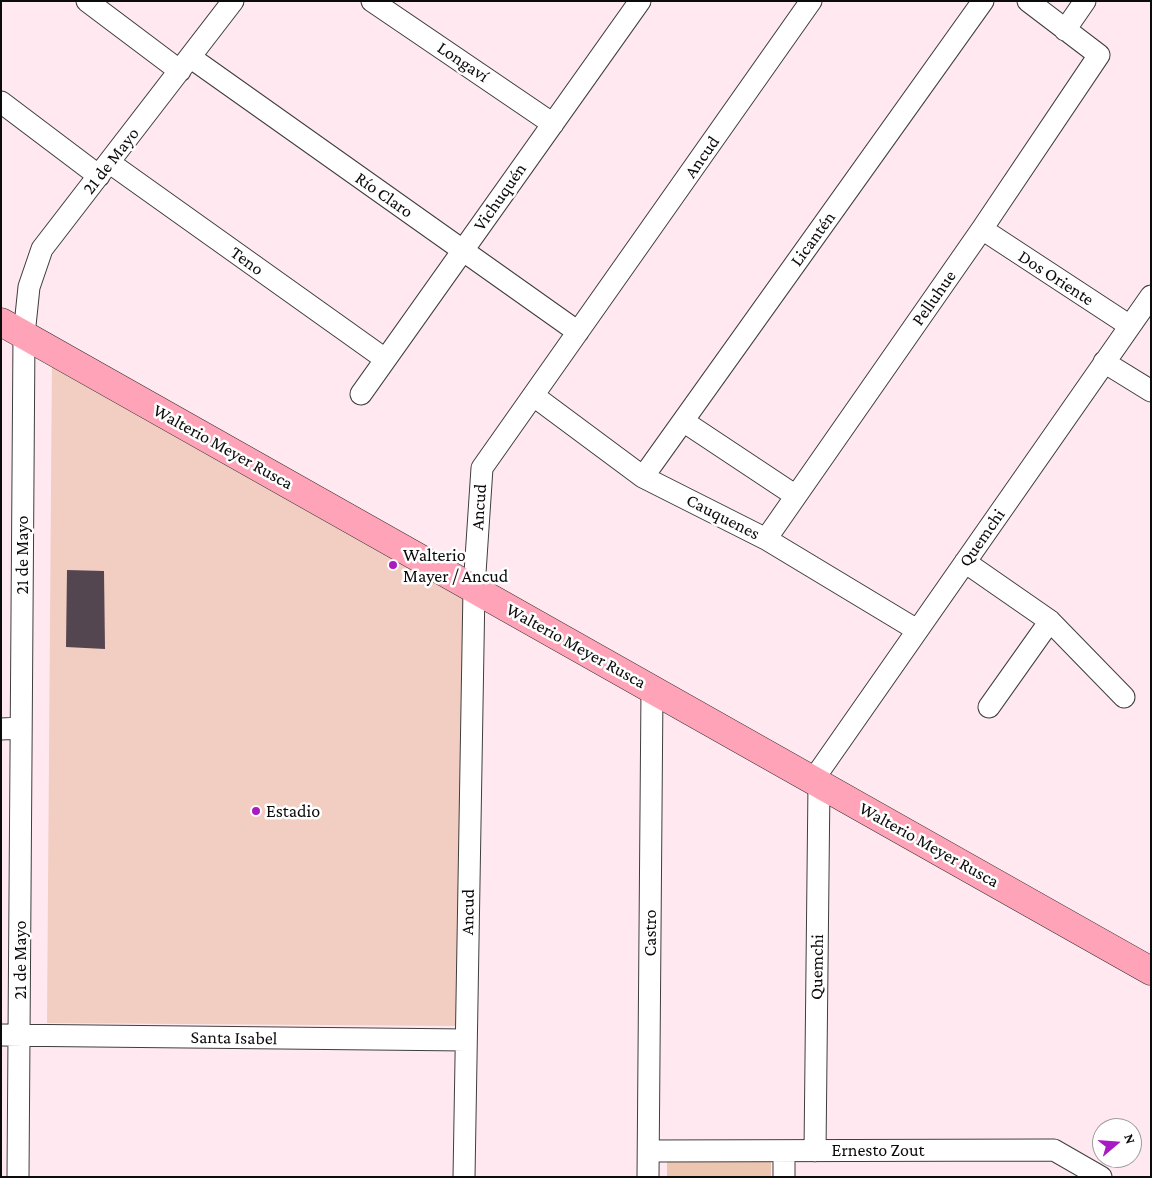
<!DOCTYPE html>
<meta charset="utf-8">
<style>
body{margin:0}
#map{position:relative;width:1152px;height:1178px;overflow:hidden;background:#ffe8ef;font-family:"Crimson Pro",serif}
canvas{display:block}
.frame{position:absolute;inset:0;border:2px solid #0b0b0b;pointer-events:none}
.north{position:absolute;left:1092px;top:1118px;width:50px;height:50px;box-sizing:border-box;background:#fff;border:1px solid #9d9d9d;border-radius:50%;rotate:72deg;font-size:14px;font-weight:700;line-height:20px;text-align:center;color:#0b0b0b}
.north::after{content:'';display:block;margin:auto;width:18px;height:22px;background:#a81ac3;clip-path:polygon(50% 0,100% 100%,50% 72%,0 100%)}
</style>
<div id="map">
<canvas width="1152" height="1178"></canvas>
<div class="frame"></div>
<div class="north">N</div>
</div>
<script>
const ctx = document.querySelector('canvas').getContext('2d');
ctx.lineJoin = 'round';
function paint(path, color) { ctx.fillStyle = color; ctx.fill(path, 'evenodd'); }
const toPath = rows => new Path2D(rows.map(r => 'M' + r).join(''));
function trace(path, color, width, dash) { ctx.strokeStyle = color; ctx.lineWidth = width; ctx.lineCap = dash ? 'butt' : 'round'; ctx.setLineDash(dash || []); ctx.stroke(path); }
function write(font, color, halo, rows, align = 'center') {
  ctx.font = font + ' "Crimson Pro",serif'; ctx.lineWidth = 5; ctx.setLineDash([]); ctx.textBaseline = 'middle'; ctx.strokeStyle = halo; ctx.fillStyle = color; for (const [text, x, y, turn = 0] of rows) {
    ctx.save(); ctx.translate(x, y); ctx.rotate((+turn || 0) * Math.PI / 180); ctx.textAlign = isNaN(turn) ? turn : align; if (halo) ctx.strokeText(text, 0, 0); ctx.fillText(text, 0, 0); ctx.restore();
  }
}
const green = toPath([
 [667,1162,771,1162,771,1177,667,1177]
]);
const pitch = toPath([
 [52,357,464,585,461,1026,47,1023]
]);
const building = toPath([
 [67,570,104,571,105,649,66,647]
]);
const street = toPath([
 [87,1,180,71],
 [372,1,553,124],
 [1065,30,1085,1],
 [190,57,578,332],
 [1,102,99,176],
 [110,163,385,359],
 [982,229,1130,326],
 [1104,362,1151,391],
 [361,394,640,1],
 [534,396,643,477,766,539,917,630],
 [683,421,796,496],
 [643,477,983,1],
 [766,539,982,229,1099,55,1028,1],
 [965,562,1050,621,1124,697],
 [989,707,1050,621],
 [1,729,21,728],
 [813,780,1151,296],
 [1,1035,466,1040],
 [649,1151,1054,1150,1101,1177],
 [815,1151,819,783],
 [18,1177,24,335,29,287,42,249,233,1],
 [464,1177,474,588,482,468,811,1],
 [648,1177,652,689],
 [784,1177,784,1151]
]);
const secondary = toPath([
 [1,322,1151,971]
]);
const markers = [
 [393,565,5,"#a81ac3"],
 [256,811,5,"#a81ac3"]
];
const streetNames = [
 ["Longaví",463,62,34],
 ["Ancud",702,157,-55],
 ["21 de Mayo",111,161,-52],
 ["Río Claro",384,195,35],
 ["Vichuquén",500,197,-55],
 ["Licantén",813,239,-54],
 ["Teno",247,261,36],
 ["Dos Oriente",1056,278,33],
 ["Pelluhue",934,298,-55],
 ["Walterio Meyer Rusca",223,447,29],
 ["Ancud",479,507,-86],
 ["Cauquenes",723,517,27],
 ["Quemchi",982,538,-55],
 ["21 de Mayo",22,555,-90],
 ["Walterio Meyer Rusca",576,646,29],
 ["Walterio Meyer Rusca",929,845,29],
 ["Ancud",468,912,-89],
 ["Castro",650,933,-90],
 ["21 de Mayo",20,960,-90],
 ["Quemchi",817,967,-89],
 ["Santa Isabel",234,1038,1],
 ["Ernesto Zout",878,1150]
];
const poiNames = [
 ["Walterio",403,555],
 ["Mayer / Ancud",403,576],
 ["Estadio",266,811]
];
paint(green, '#ecc6b0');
paint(pitch, '#f2cdc2');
paint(building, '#544650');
trace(street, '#3e3e3e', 23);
trace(secondary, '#2d2d2d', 29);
trace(street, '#fff', 21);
trace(secondary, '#ffa3b8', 28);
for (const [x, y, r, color] of markers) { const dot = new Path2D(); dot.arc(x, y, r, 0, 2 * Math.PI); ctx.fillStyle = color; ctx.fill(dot); trace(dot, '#fff', 2); }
write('18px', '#0b0b0b', '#fff', streetNames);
write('18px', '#0b0b0b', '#fff', poiNames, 'left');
</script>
